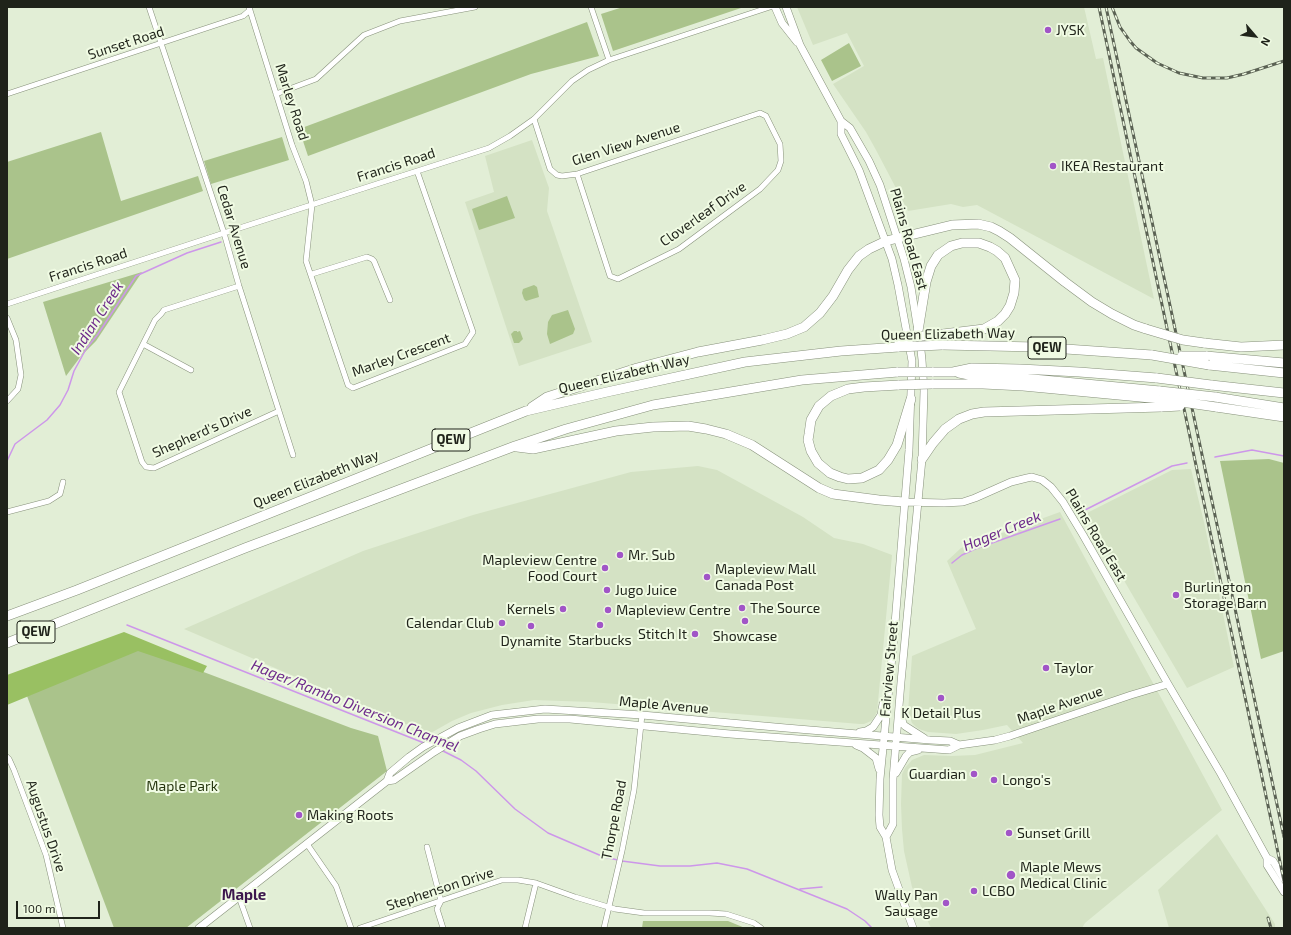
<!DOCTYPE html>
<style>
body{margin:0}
#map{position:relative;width:1291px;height:935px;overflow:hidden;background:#e2eed6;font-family:"Exo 2",sans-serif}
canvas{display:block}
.frame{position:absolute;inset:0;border:8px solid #1f231a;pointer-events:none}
.north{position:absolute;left:1235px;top:16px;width:40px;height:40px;-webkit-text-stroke:3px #f0fbe3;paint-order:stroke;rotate:118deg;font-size:11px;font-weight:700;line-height:16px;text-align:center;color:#1f231a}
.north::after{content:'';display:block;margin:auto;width:14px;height:18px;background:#1f231a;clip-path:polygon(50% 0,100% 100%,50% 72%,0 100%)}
.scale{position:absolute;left:16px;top:901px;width:84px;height:18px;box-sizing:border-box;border:2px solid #1f231a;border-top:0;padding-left:5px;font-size:12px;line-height:14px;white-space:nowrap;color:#1f231a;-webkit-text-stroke:3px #f0fbe3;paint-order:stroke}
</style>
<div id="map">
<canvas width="1291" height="935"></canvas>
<div class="frame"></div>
<div class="north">N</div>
<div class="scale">100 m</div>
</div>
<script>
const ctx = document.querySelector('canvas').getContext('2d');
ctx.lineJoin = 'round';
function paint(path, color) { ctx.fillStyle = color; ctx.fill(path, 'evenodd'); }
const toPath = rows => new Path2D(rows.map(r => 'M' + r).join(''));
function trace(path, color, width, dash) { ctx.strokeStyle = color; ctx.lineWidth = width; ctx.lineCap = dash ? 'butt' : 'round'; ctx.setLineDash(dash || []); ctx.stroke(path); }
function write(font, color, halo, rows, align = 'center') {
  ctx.font = font + ' "Exo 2",sans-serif'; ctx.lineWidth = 4; ctx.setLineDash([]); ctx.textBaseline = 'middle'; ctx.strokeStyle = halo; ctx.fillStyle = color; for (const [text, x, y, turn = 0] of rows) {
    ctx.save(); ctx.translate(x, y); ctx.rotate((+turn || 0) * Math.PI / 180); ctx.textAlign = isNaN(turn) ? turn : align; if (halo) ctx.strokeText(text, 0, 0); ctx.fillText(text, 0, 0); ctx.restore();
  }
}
const built = toPath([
 [797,7,1084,7,1096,59,1103,58,1154,299,977,205,963,207,951,204,908,211,876,150,866,132,833,84,864,66,847,33,813,45],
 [532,140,549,188,547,211,592,342,519,366,465,202,494,192,485,156],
 [698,466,717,470,803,517,834,538,863,544,892,555,877,712,873,719,871,721,864,724,860,724,591,702,534,700,502,705,471,713,452,721,429,734,184,629,363,551,473,515,631,472],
 [1191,469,1204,522,1234,667,1187,688,1085,514,1172,470],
 [1060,512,1222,810,1085,923,1082,928,931,928,912,887,904,851,902,829,901,804,902,774,905,768,912,760,924,755,951,756,975,755,1023,743,1007,725,983,730,956,734,928,732,919,729,915,726,912,723,908,712,912,656,976,629,947,561,961,548],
 [1217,834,1275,924,1275,928,1169,928,1158,890]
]);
const green = toPath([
 [623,7,744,7,613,51,601,14],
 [587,22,599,56,531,74,308,156,299,129],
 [849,43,861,66,832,81,821,60],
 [101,132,121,201,198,176,203,191,7,259,7,162],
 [282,137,289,160,211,184,204,161],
 [507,196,515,218,479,230,472,209],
 [142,272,96,341,81,356,66,376,43,302],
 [534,285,537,287,539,297,526,301,524,299,522,293,523,289],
 [568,310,575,329,573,334,550,344,547,334,548,322,552,315],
 [514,331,517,331,517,332,520,331,523,339,519,343,514,343,511,334],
 [1269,459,1284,463,1284,651,1261,659,1220,461],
 [140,648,238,685,351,728,378,736,387,771,186,928,114,928,27,696],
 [643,921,728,921,745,928,642,928]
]);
const forest = toPath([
 [124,632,207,666,203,673,138,651,7,705,7,675]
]);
const stream = toPath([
 [1215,457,1252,450,1284,456],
 [7,461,15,444,47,420,60,405,68,390,74,371,86,349,98,334,136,276,187,253,221,242],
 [1083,511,1172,466,1187,463],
 [952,563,962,555,975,549,1060,519],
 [127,625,424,743],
 [443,751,461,760,476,771,515,809,548,833,604,857,618,860],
 [622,861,660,866,690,866,717,863,747,869,847,909,865,921,872,928],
 [800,889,822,887]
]);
const street = toPath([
 [149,7,224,233,239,286,293,455],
 [249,7,292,145,306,181,312,205,306,261,348,385,353,388,465,344,473,332,417,171],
 [591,7,609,60],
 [7,94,243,16,250,10],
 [276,94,316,79,364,35,400,21,475,7],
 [534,119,550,169,557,175,562,176,577,174,760,113,766,116,780,144,781,161,778,170,760,189,679,249,618,279,610,276,577,174],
 [312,274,367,257,372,259,374,261,390,300],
 [239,286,164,310,161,314,155,320,119,392,142,462,146,467,154,468,279,411],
 [7,304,224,233,489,148,510,136,534,119,572,81,588,70,609,60,770,7],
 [7,318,16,340,21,375,18,389,7,401],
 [143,344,191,370],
 [7,512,49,501,60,494,63,482],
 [7,757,9,759,14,770,46,855,63,928],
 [307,844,336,886,351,928],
 [427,847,441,901,437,909,443,928],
 [239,897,250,928],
 [360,928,487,885,502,880,518,880,536,883,575,897,615,909,644,913,710,913,726,914,754,923,761,928],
 [525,928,536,883],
 [604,928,622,851,634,790,642,715]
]);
const secondary = toPath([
 [775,7,782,23,797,42],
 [786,7,800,45,841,121,850,128,869,161,880,185,904,259,911,287,917,325],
 [841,121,841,134,859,170,892,259,898,285,912,361,909,450,894,636,880,779,879,815,880,827,886,837,892,870,913,928],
 [904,502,944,503,963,502,975,498,1011,482,1027,478,1032,477,1042,480,1051,487,1063,502,1083,535,1168,684,1221,774,1267,858,1267,865,1284,892],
 [901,714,903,724,905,726,924,738],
 [860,732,866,731,873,727,881,715,883,704],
 [856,745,863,748,876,758,879,769],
 [896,773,906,756,910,752,918,750],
 [387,781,390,773,409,757,423,747,458,728,492,715,545,709,642,715,786,728,930,740,950,741,959,745],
 [886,837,893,824,893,779,901,682,922,459,924,391,922,360,920,341],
 [1267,858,1273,861,1284,879],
 [199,928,387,781,394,780,434,752,460,736,479,729,495,724,538,719,570,719,730,734,949,750,959,745,995,740,1010,736,1131,695,1168,684]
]);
const highway = toPath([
 [918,331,926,282,931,266,938,255,951,246,962,243,979,243,990,247,997,251,1005,258,1015,280,1014,293,1010,306,1005,314,998,321,984,329,943,334],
 [1204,343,1241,347,1284,345],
 [942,345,1037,347,1152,355],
 [1206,356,1284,363],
 [1209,365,1284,373],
 [932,372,953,372,972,368,1020,369,1079,372,1157,378],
 [959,373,974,376,1022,378,1160,391],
 [932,384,983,384,1023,386,1161,399],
 [899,385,864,387,848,389,831,396,819,406,811,420,809,434,808,440,811,451,818,463,830,473,840,477,848,479,862,478,879,470,888,460,897,445,911,399],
 [1211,385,1284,393],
 [1215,397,1284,408],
 [532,407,547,397,637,368,698,352,762,340,787,334,804,327,820,313,833,296,848,270,859,256,869,249,886,241,952,225,978,224,991,227,999,231,1010,238,1065,282,1092,302,1112,314,1134,325,1146,329],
 [1216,407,1284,417],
 [517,447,533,449,616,431,653,427,688,426,706,429,726,434,752,445,819,488,833,494,879,500,904,502],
 [922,459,933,443,945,429,959,419,972,414,984,412,1162,407],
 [7,616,77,590,526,411,607,392,745,362,841,351,899,347],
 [7,643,245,548,515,446,566,429,653,405,802,380,898,372]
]);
const rail = toPath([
 [1099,7,1284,881],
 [1106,7,1284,837],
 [1112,7,1120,27,1130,41,1136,48,1157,63,1179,73,1203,78,1227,78,1244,74,1284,61],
 [1268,918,1271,928]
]);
const highwayBridge = toPath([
 [1146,329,1183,340,1204,343],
 [899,343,912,337,943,334],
 [899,347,942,345],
 [1152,355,1209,365],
 [1182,356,1206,356],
 [898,372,932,372],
 [1157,378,1211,385],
 [899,385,932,384],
 [1160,391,1215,397],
 [1161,399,1216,407],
 [1162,407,1180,406]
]);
const markers = [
 [1048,30,4,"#a155c7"],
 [1053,166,4,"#a155c7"],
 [620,555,4,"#a155c7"],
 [605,568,4,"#a155c7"],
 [707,577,4,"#a155c7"],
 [607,590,4,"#a155c7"],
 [1176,595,4,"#a155c7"],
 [742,608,4,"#a155c7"],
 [563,609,4,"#a155c7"],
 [608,610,4,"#a155c7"],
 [745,621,4,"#a155c7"],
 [502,623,4,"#a155c7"],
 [600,625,4,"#a155c7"],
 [531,626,4,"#a155c7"],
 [695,634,4,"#a155c7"],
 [1046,668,4,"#a155c7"],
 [941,698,4,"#a155c7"],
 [974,774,4,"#a155c7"],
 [994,780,4,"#a155c7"],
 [299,815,4,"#a155c7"],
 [1009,833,4,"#a155c7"],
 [1011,875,5,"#a155c7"],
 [974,891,4,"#a155c7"],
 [946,903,4,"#a155c7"]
];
const shields = [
 [1047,348,38],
 [451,440,38],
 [36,632,38]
];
const shieldNames = [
 ["QEW",1047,348],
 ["QEW",451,440],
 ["QEW",36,632]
];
const poiNames = [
 ["JYSK",1056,30],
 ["IKEA Restaurant",1061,166],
 ["Mr. Sub",628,555],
 ["Mapleview Centre",597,560,"right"],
 ["Food Court",597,576,"right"],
 ["Mapleview Mall",715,569],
 ["Canada Post",715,585],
 ["Burlington",1184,587],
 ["Storage Barn",1184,603],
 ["Jugo Juice",615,590],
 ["The Source",750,608],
 ["Kernels",555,609,"right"],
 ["Mapleview Centre",616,610],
 ["Calendar Club",494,623,"right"],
 ["Stitch It",687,634,"right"],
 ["Showcase",745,636,"center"],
 ["Starbucks",600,640,"center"],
 ["Dynamite",531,641,"center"],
 ["Taylor",1054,668],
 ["K Detail Plus",941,713,"center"],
 ["Guardian",966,774,"right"],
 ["Longo's",1002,780],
 ["Making Roots",307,815],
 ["Sunset Grill",1017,833],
 ["Maple Mews",1020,867],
 ["Medical Clinic",1020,883],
 ["LCBO",982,891],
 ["Wally Pan",938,895,"right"],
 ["Sausage",938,911,"right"]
];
const streetNames = [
 ["Sunset Road",126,43,-18],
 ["Marley Road",292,102,72],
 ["Glen View Avenue",626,144,-18],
 ["Francis Road",396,165,-18],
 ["Cloverleaf Drive",703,214,-35],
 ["Cedar Avenue",234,227,73],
 ["Plains Road East",909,239,74],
 ["Francis Road",88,265,-18],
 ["Queen Elizabeth Way",948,334,-1],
 ["Marley Crescent",401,355,-20],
 ["Queen Elizabeth Way",624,374,-13],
 ["Shepherd's Drive",202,432,-24],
 ["Queen Elizabeth Way",316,479,-22],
 ["Plains Road East",1096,535,59],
 ["Fairview Street",889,669,-85],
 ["Maple Avenue",664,705,5],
 ["Maple Avenue",1060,705,-19],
 ["Thorpe Road",614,820,-79],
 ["Augustus Drive",46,826,71],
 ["Stephenson Drive",440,889,-18]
];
const parkNames = [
 ["Maple Park",182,786]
];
const waterNames = [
 ["Indian Creek",97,318,-57],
 ["Hager Creek",1002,531,-22],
 ["Hager/Rambo Diversion Channel",355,706,22]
];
const neighbourhoodNames = [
 ["Maple",244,895]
];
paint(built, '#d4e2c4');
paint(green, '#aac38b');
paint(forest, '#99c062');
trace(stream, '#cd96ea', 1.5);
trace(street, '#87917b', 6);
trace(secondary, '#87917b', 8);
trace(highway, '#87917b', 10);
trace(street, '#fff', 5);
trace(secondary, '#fff', 7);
trace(highway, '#fff', 9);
trace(rail, '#5b6254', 3);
trace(rail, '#f0fbe3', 1.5, [4.5]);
trace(highwayBridge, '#87917b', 10, []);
trace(highwayBridge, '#fff', 9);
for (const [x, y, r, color] of markers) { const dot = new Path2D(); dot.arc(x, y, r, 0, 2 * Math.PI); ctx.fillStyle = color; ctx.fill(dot); trace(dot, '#f0fbe3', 1.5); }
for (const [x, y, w] of shields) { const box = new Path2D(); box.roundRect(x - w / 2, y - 11, w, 22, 3); ctx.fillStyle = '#f0fbe3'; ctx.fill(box); trace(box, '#1f231a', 1); }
write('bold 13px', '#1f231a', null, shieldNames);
write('14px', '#1f231a', '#f0fbe3', poiNames, 'left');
write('14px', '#1f231a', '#f0fbe3', streetNames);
write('14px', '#273710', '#f0fbe3', parkNames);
write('italic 15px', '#6d2a8b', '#f0fbe3', waterNames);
write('bold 15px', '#3c174d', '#f0fbe3', neighbourhoodNames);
</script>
